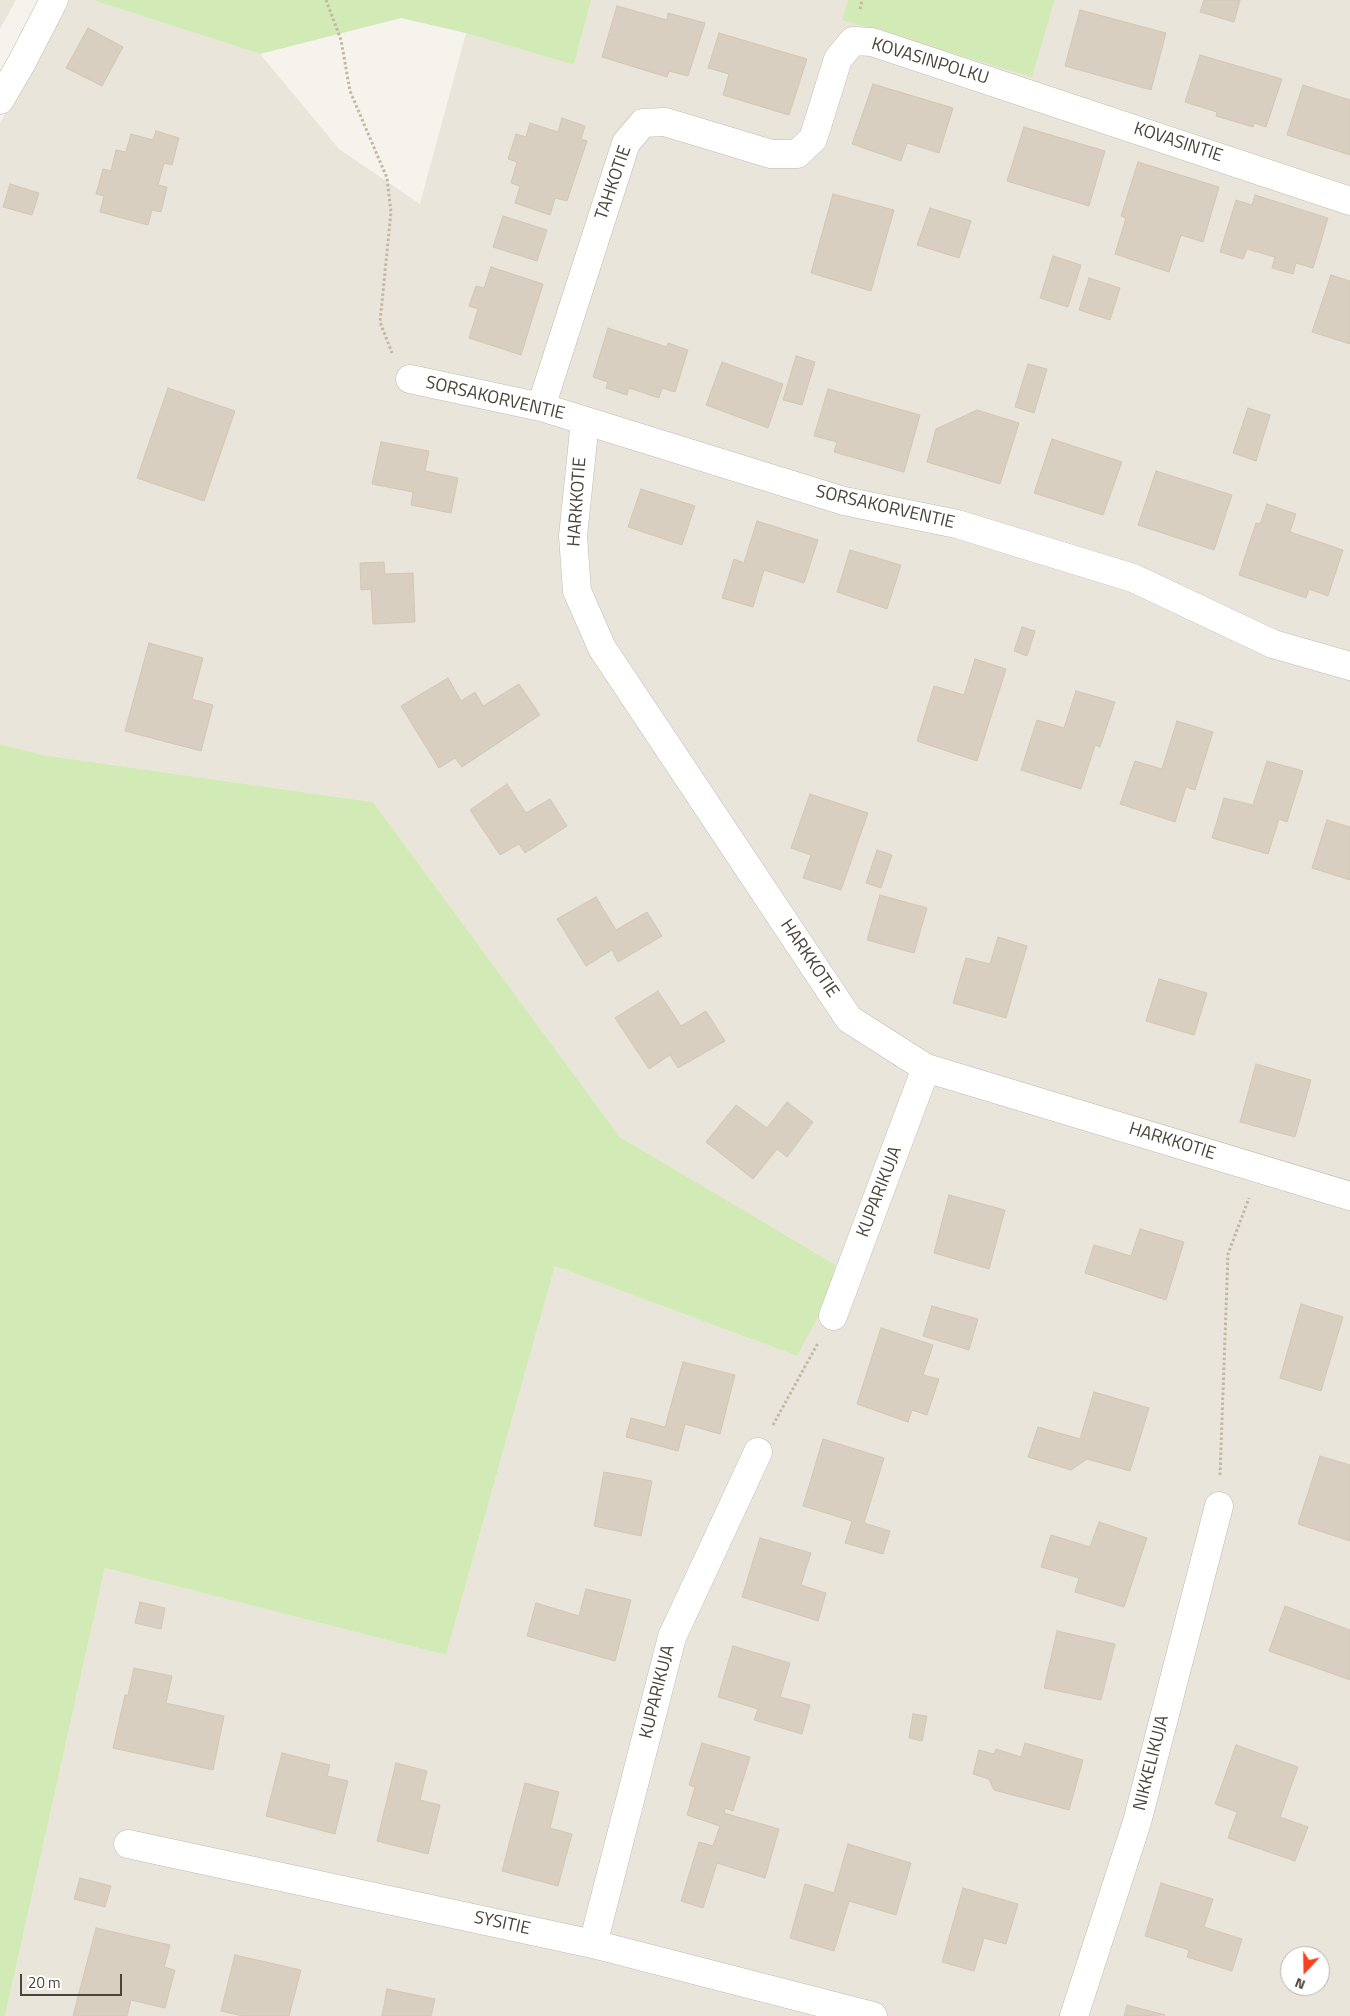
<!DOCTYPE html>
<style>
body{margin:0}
#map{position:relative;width:1350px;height:2016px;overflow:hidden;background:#f6f3ec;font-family:"Titillium Web",sans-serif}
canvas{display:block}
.north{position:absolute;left:1280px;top:1946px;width:50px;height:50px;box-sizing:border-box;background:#fff;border:1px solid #b7b4b0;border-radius:50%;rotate:201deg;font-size:14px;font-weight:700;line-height:20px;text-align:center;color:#4b4439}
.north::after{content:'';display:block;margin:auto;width:18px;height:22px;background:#fc3f1d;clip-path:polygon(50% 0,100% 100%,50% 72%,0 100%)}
.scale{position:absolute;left:20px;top:1974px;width:102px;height:22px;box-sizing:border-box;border:2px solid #4b4439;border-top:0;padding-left:6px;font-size:15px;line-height:18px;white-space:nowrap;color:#4b4439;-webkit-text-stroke:4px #fff;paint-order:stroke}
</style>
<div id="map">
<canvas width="1350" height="2016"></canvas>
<div class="north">N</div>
<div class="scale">20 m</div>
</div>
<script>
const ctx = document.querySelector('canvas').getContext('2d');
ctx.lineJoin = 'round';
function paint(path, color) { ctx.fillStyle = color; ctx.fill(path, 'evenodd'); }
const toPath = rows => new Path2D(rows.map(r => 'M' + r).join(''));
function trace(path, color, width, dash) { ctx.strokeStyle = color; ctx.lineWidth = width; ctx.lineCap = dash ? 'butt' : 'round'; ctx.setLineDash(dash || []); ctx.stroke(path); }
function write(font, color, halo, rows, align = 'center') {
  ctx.font = font + ' "Titillium Web",sans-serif'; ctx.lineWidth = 5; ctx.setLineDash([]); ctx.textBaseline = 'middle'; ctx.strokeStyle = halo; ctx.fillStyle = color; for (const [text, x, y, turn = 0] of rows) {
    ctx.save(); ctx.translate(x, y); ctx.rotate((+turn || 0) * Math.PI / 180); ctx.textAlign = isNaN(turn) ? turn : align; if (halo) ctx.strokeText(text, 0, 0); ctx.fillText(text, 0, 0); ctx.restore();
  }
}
const residential = toPath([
 [0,0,16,0,0,29],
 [69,0,93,0,260,54,339,149,420,204,466,33,574,65,591,0,848,0,843,20,1032,76,1055,0,1350,0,1350,2016,5,2016,105,1568,446,1655,555,1266,797,1356,836,1265,620,1137,373,802,43,755,0,744,0,123],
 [1290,1956,1320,1956,1320,1986,1290,1986]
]);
const green = toPath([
 [93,0,591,0,574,65,466,33,401,18,260,54],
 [848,0,1055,0,1032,77,842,20],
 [0,744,43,755,373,802,620,1137,836,1265,821,1311,797,1356,555,1266,446,1655,105,1568,5,2016,0,2016]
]);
const building = toPath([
 [1204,0,1240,0,1234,22,1200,12,1204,0],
 [617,6,667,20,668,13,705,23,688,76,669,71,667,77,602,57,617,6],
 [1080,10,1166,33,1151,90,1065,66,1080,10],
 [88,28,123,47,102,86,66,68,88,28],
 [719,33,807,59,789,115,723,95,729,74,708,68,719,33],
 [1200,55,1282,79,1266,127,1254,123,1253,127,1216,116,1217,112,1185,102,1200,55],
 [873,84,953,108,939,153,907,143,901,161,852,144,873,84],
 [1303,85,1350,100,1350,155,1287,135,1303,85],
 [562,118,585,126,581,139,587,141,567,201,555,198,550,215,515,203,520,186,511,183,517,162,508,159,516,134,526,137,530,123,558,132,562,118],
 [1024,127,1105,151,1089,206,1007,181,1024,127],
 [156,131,179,138,172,165,164,163,158,185,167,187,161,212,152,210,148,225,100,212,104,196,96,194,103,169,111,171,116,150,126,152,131,134,153,140,156,131],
 [1138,162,1219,187,1203,242,1181,235,1169,272,1115,254,1126,218,1121,216,1138,162],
 [10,184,39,193,32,215,3,207,10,184],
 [833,194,894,210,871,291,811,273,833,194],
 [1255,195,1328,218,1313,268,1296,263,1293,274,1272,268,1275,257,1247,249,1243,259,1220,252,1236,200,1252,205,1255,195],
 [930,208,971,221,959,258,917,245,930,208],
 [503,216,547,230,537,261,493,247,503,216],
 [1053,256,1081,265,1068,307,1040,298,1053,256],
 [491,267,543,284,521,355,469,338,478,309,469,306,476,286,484,288,491,267],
 [1331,275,1350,281,1350,344,1312,332,1331,275],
 [1089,278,1120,288,1110,320,1079,310,1089,278],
 [608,328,667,347,668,343,688,350,675,392,662,388,659,398,629,388,627,395,606,388,608,382,593,377,608,328],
 [796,356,815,362,802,405,783,400,796,356],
 [722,362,783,384,768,428,706,405,722,362],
 [1028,364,1047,369,1034,413,1015,407,1028,364],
 [168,388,235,411,204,501,137,478,168,388],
 [828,389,920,415,904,472,834,452,837,442,814,436,828,389],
 [1248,408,1270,415,1256,461,1233,453,1248,408],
 [977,410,1019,423,1000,484,927,462,936,429,977,410],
 [1052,439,1122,462,1103,515,1034,493,1052,439],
 [381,442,429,451,425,471,458,478,451,513,411,505,413,492,372,484,381,442],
 [1156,471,1232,495,1214,550,1138,525,1156,471],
 [641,489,695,506,682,545,628,527,641,489],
 [1267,504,1296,514,1290,532,1343,550,1328,596,1309,589,1306,598,1239,575,1256,523,1260,524,1267,504],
 [757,521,818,540,804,583,764,570,753,607,722,598,734,559,744,563,757,521],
 [850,550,901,565,887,609,837,592,850,550],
 [384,562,385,574,413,573,415,622,373,624,371,589,361,590,360,563,384,562],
 [1022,627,1035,631,1027,656,1014,651,1022,627],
 [149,643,203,658,192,699,213,705,201,751,125,731,149,643],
 [975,659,1006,669,977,761,917,741,934,686,964,695,975,659],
 [448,678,461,701,475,692,483,706,519,684,540,715,462,767,455,758,439,768,401,706,448,678],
 [1076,691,1115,702,1100,747,1095,745,1081,789,1021,770,1037,720,1064,728,1076,691],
 [1177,721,1213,732,1195,790,1186,787,1175,822,1120,804,1135,761,1162,769,1177,721],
 [1267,761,1303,771,1287,822,1279,819,1268,854,1212,838,1224,798,1253,805,1267,761],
 [507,784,526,813,550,799,567,826,525,853,519,844,500,855,470,810,507,784],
 [810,794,868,813,841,890,803,878,811,855,791,848,810,794],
 [1327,820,1350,827,1350,880,1312,868,1327,820],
 [877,850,892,855,881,888,866,883,877,850],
 [880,895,927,908,914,953,867,940,880,895],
 [596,897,616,930,647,912,662,936,618,962,612,950,586,966,557,919,596,897],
 [998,937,1027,946,1006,1018,953,1003,966,958,990,964,998,937],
 [1159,979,1207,993,1194,1035,1146,1021,1159,979],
 [658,991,681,1026,706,1011,725,1041,678,1068,670,1055,649,1069,615,1018,658,991],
 [1256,1064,1311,1080,1295,1137,1240,1122,1256,1064],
 [787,1102,813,1122,787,1157,777,1149,753,1179,706,1142,736,1105,767,1128,787,1102],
 [949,1195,1005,1210,989,1269,934,1253,949,1195],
 [1140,1229,1184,1242,1166,1300,1085,1273,1094,1245,1131,1256,1140,1229],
 [1301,1304,1343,1317,1321,1391,1280,1378,1301,1304],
 [932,1306,978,1319,969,1350,923,1336,932,1306],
 [881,1328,933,1345,923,1375,939,1379,927,1415,912,1410,908,1422,857,1404,881,1328],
 [683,1362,735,1375,720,1434,685,1424,678,1451,626,1437,631,1418,665,1427,683,1362],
 [1094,1392,1149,1408,1130,1471,1087,1459,1071,1470,1028,1457,1038,1427,1080,1439,1094,1392],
 [823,1439,884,1458,864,1523,890,1531,883,1554,845,1543,852,1521,803,1506,823,1439],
 [1320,1456,1350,1465,1350,1541,1298,1524,1320,1456],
 [604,1472,652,1481,641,1536,594,1526,604,1472],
 [1099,1522,1147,1538,1124,1607,1075,1592,1079,1578,1041,1567,1051,1535,1090,1547,1099,1522],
 [760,1538,811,1553,801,1585,826,1593,818,1621,742,1597,760,1538],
 [586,1589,631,1600,615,1661,527,1636,536,1603,579,1616,586,1589],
 [140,1602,165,1608,161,1629,135,1623,140,1602],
 [1285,1606,1350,1630,1350,1680,1269,1651,1285,1606],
 [1057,1631,1115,1644,1101,1700,1044,1688,1057,1631],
 [733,1646,790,1663,780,1697,810,1705,802,1734,754,1720,758,1709,718,1697,733,1646],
 [134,1668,172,1676,166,1703,224,1716,213,1770,113,1748,125,1695,128,1695,134,1668],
 [913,1714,927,1716,922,1741,909,1738,913,1714],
 [702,1743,750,1757,733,1811,725,1808,724,1813,779,1829,765,1878,717,1863,703,1908,681,1901,699,1842,713,1846,720,1826,687,1815,695,1787,689,1785,702,1743],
 [1025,1743,1083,1760,1069,1810,994,1790,989,1779,973,1774,979,1750,994,1754,996,1749,1021,1757,1025,1743],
 [1236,1745,1298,1767,1280,1817,1308,1827,1295,1861,1228,1838,1237,1812,1215,1804,1236,1745],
 [282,1753,330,1765,327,1776,348,1781,335,1834,266,1816,282,1753],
 [396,1763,427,1771,420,1800,440,1805,428,1854,377,1841,396,1763],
 [525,1783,559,1792,550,1828,572,1834,558,1886,502,1871,525,1783],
 [848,1844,911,1863,896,1915,849,1901,834,1951,790,1938,805,1884,834,1893,848,1844],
 [80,1878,111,1886,105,1907,74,1899,80,1878],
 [1161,1883,1213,1899,1204,1927,1242,1939,1232,1971,1187,1957,1189,1950,1145,1936,1161,1883],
 [963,1888,1018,1904,1006,1944,984,1938,974,1971,942,1962,963,1888],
 [96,1928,170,1945,164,1967,175,1970,165,2008,131,2000,127,2016,73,2016,96,1928],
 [235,1955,301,1970,289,2016,243,2016,221,2011,235,1955],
 [387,1989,435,1999,431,2016,382,2016,387,1989],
 [1127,2005,1165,2015,1124,2016,1127,2005]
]);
const path = toPath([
 [326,0,341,40,350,91,387,178,391,212,380,322,392,353],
 [860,9,862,0],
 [773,1425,818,1343],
 [1220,1475,1228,1254,1249,1198]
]);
const minor = toPath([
 [0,100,22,62,54,0],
 [410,379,541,407,844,501,957,524,1133,578,1273,644,1350,666],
 [541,407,626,143,643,123,665,122,771,154,797,154,813,139,838,59,853,41,872,42,1350,201],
 [585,421,573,536,577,591,602,648,849,1019,926,1068,1350,1196],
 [833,1316,926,1068],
 [128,1844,593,1944,873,2016],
 [593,1944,672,1637,758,1452],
 [1074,2016,1137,1822,1219,1506]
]);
const streetNames = [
 ["KOVASINPOLKU",930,62,17],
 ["KOVASINTIE",1178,143,18],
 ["TAHKOTIE",614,183,-71],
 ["SORSAKORVENTIE",495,399,13],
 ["HARKKOTIE",578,502,-86],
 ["SORSAKORVENTIE",885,508,13],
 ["HARKKOTIE",809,959,56],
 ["HARKKOTIE",1172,1142,17],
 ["KUPARIKUJA",880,1192,-69],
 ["KUPARIKUJA",658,1692,-76],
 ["NIKKELIKUJA",1152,1763,-76],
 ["SYSITIE",502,1924,12]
];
paint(residential, '#eae5da');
paint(green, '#d2eab5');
paint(building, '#d8cfc1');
trace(building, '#d3c7b4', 1);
trace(minor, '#c2bbae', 29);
trace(path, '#c4b79f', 3, [2.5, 2.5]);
trace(minor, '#fff', 28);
write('18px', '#4b4439', '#fff', streetNames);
</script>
